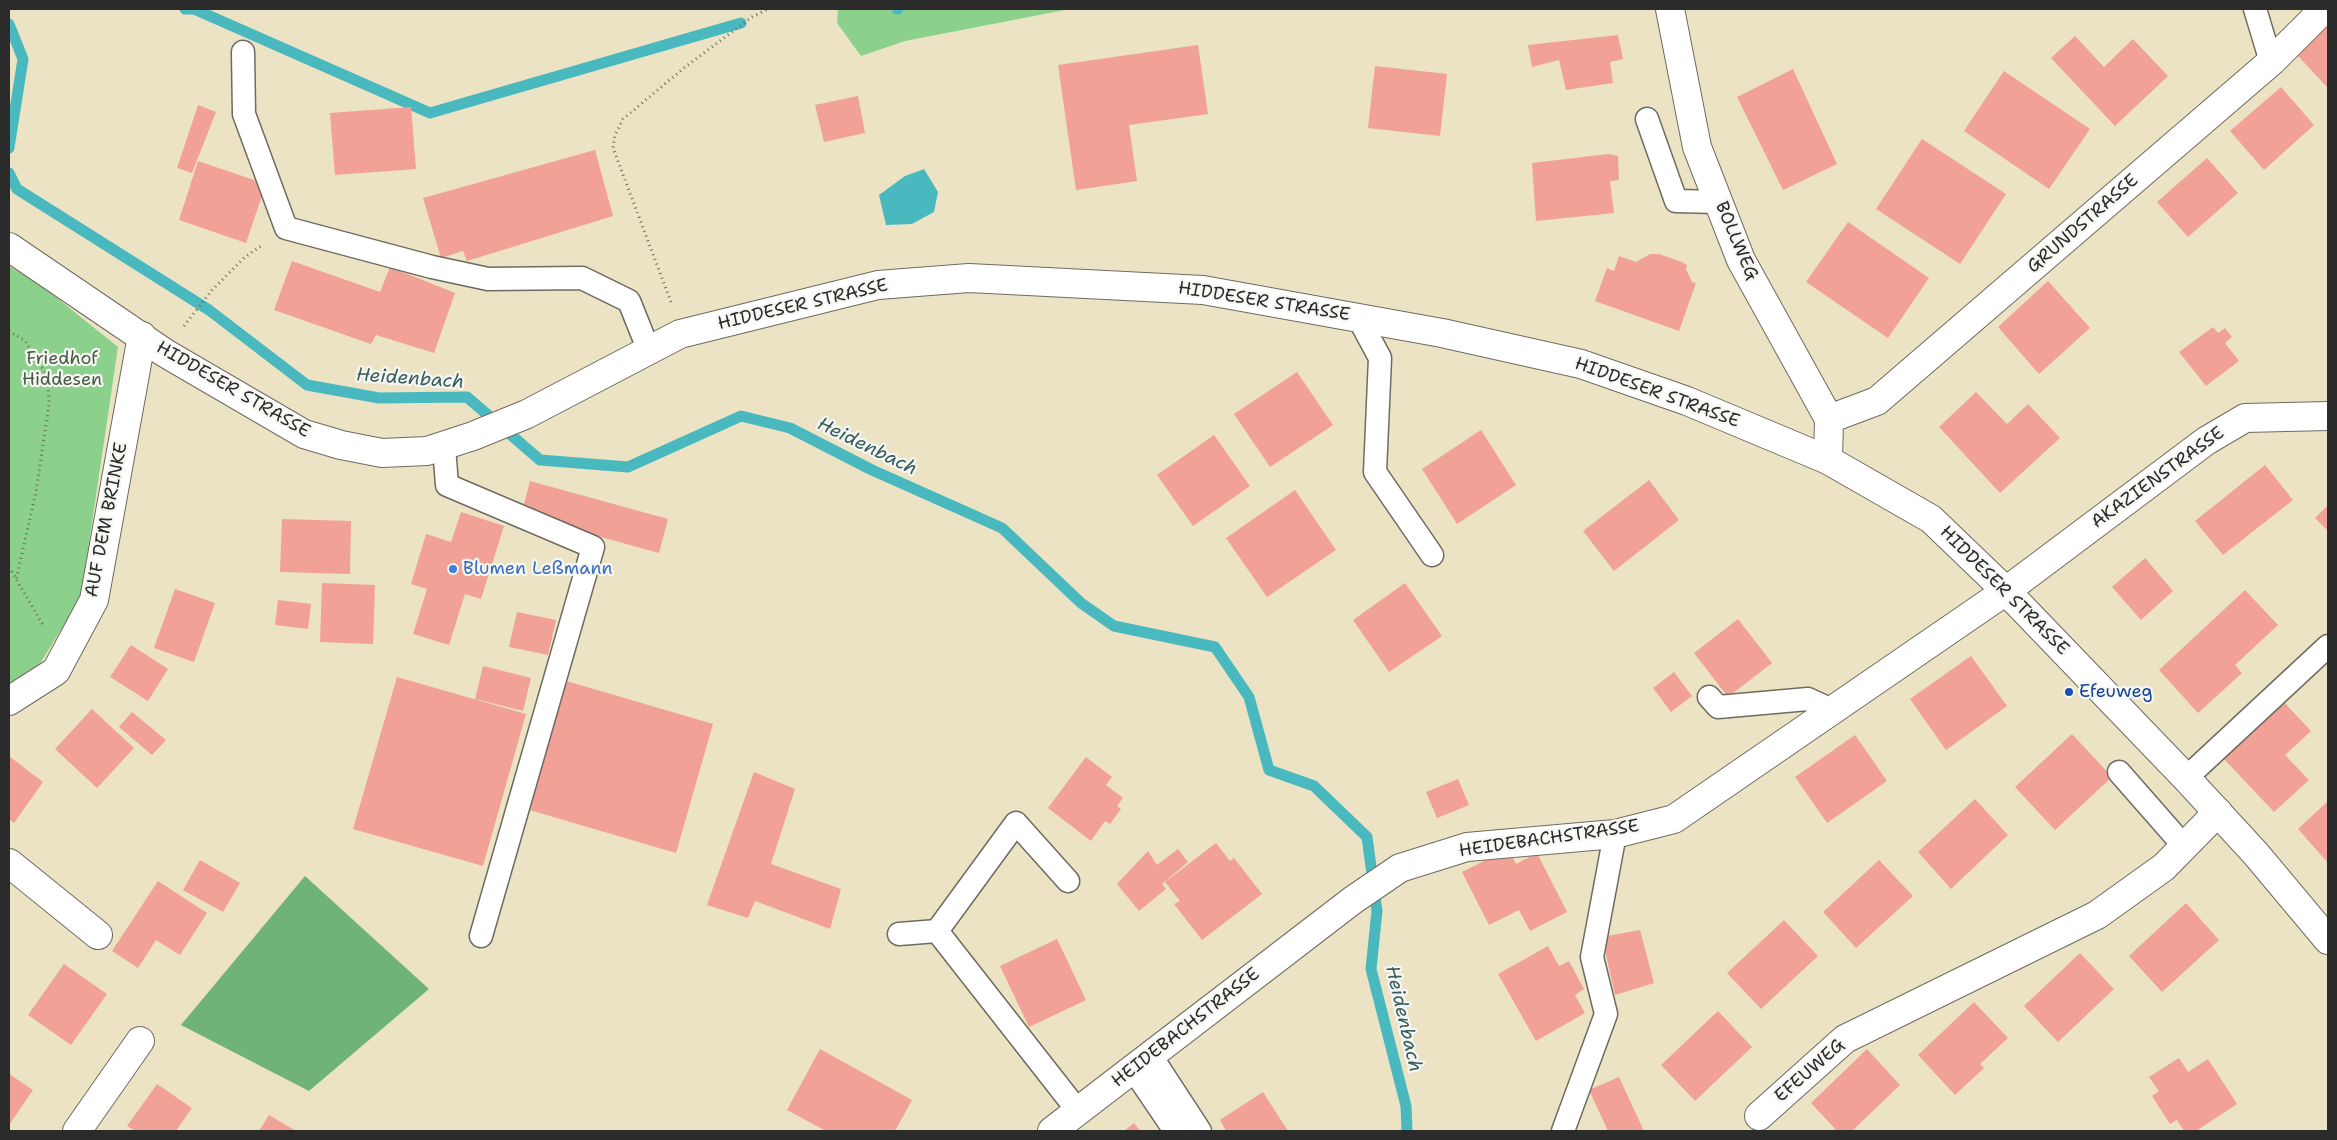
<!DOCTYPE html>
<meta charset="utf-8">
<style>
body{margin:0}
#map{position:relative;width:2337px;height:1140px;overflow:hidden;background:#ebe3c4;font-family:"Shantell Sans",sans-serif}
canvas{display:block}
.frame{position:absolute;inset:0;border:10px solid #2b2b2b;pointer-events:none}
</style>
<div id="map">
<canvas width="2337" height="1140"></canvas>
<div class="frame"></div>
</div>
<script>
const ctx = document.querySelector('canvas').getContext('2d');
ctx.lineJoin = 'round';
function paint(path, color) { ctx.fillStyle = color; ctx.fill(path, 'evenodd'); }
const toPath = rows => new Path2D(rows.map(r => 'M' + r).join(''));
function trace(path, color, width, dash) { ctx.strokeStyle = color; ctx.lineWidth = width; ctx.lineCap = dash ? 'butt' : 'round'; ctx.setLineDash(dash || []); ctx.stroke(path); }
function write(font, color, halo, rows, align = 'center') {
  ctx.font = font + ' "Shantell Sans",sans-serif'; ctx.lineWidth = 4.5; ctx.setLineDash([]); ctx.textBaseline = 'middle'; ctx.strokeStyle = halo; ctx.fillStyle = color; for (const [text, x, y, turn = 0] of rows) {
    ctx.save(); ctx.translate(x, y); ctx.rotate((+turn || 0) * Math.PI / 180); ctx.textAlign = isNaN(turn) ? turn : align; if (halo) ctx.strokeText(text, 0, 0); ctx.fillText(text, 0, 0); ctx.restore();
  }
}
const green = toPath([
 [838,9,1070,9,905,41,861,56,837,23],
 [9,266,42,286,118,347,81,597,38,667,9,684]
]);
const forest = toPath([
 [305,876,429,989,309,1091,181,1025]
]);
const water = toPath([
 [924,169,938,192,934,212,912,224,886,225,879,195,905,176]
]);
const stream = toPath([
 [185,9,194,9,430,113,741,23],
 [897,9,898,9],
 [9,24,23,59,9,148],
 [9,173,17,189,209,310,307,385,379,398,467,397,540,460,628,467,741,416,790,428,872,470,1002,528,1081,603,1114,626,1215,647,1249,697,1269,770,1314,786,1367,837,1377,911,1371,969,1406,1106,1407,1131]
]);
const building = toPath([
 [2328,26,2328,88,2297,55],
 [1618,35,1623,59,1610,62,1613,83,1566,90,1559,60,1532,67,1528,45],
 [2075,36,2104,67,2133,39,2168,76,2115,126,2051,58],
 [1198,45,1208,114,1129,125,1137,181,1076,190,1058,65],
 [1375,66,1447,74,1440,136,1368,128],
 [1793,69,1837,164,1783,190,1737,97],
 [2004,71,2090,129,2049,189,1964,131],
 [2281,87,2314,125,2264,170,2230,131],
 [858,96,865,133,824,142,815,105],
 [198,105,216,112,192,173,177,168],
 [411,107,416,169,335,175,330,113],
 [1922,139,2006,194,1960,264,1876,209],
 [595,150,613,216,467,261,463,251,441,258,423,198],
 [1608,154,1618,156,1619,180,1610,181,1614,213,1536,221,1532,163],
 [2207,158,2238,193,2188,237,2157,202],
 [198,161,266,184,246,243,179,220],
 [1848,222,1929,278,1888,338,1806,282],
 [1650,254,1659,254,1682,262,1687,265,1686,269,1692,282,1696,283,1679,331,1595,301,1607,268,1614,271,1619,256,1636,262],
 [292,261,380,292,390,267,455,293,434,353,376,335,371,344,274,310],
 [2048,281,2090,328,2039,374,1998,327],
 [2213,327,2218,333,2225,328,2232,337,2225,343,2239,361,2206,386,2179,352],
 [1297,372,1333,425,1270,467,1234,414],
 [1976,392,2007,424,2028,404,2060,438,2000,493,1939,427],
 [1481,430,1516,485,1457,524,1422,469],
 [1214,435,1250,486,1193,526,1157,475],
 [2265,465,2293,500,2223,555,2195,521],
 [1649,480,1679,520,1614,571,1583,531],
 [530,481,668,519,659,553,521,515],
 [1295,490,1336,550,1267,597,1226,538],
 [2328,505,2328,531,2315,518],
 [461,512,504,526,481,599,465,594,449,645,413,634,427,589,411,584,426,534,451,542],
 [282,519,351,521,350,574,280,572],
 [2145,558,2173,591,2141,620,2112,587],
 [322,583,375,585,373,644,320,642],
 [1405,583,1442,636,1389,672,1353,620],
 [175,589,215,603,194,662,154,648],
 [2245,590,2278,625,2235,665,2242,673,2198,713,2159,670],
 [278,600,311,604,308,629,275,625],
 [517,612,556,620,548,655,509,647],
 [1738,619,1772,663,1728,697,1694,653],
 [131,645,168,669,148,701,110,677],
 [1971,656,2007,706,1946,750,1910,699],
 [483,666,531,678,523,711,475,699],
 [1674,672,1692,696,1671,712,1653,688],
 [397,677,526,714,483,866,353,829],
 [563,680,713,724,676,853,526,809],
 [2283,701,2311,731,2285,755,2309,780,2274,812,2223,758],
 [92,709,134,748,97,788,55,749],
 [132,712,166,740,152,755,119,727],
 [2072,734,2112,777,2055,830,2015,787],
 [1855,735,1887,781,1827,823,1795,777],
 [9,756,43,782,14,823,9,819],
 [1086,757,1112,777,1106,785,1123,798,1117,806,1121,809,1110,824,1105,821,1091,841,1048,808],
 [754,772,795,789,771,864,841,889,830,929,755,901,748,918,707,905],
 [1458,779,1469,805,1437,818,1426,792],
 [1975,799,2008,835,1951,889,1918,852],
 [2328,801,2328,863,2298,829],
 [1216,843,1230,861,1234,858,1262,894,1202,940,1174,904,1180,901,1165,882],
 [1178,849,1188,862,1162,884,1166,889,1139,911,1117,884,1148,851,1157,865],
 [1508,849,1516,864,1537,853,1567,912,1530,931,1519,910,1489,925,1462,872],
 [200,860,240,883,223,912,183,890],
 [1879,860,1913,896,1856,948,1823,912],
 [158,881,207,913,180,955,156,940,138,968,112,951],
 [2186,903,2219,940,2162,992,2129,956],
 [1784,920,1818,956,1761,1009,1727,973],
 [1640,930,1654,983,1615,995,1602,937],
 [1057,939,1086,1000,1029,1027,1000,966],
 [1548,946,1559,966,1569,961,1584,989,1575,995,1585,1013,1536,1041,1498,974],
 [2080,953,2114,989,2058,1042,2024,1006],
 [64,964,107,994,71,1045,28,1015],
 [1974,1002,2008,1038,1980,1064,1984,1068,1955,1095,1918,1055],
 [1718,1011,1752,1047,1695,1101,1661,1065],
 [820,1049,912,1100,895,1131,826,1131,787,1110],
 [1867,1049,1900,1085,1852,1131,1837,1131,1811,1103],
 [2179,1058,2188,1072,2208,1059,2237,1104,2196,1131,2184,1131,2177,1120,2170,1124,2152,1096,2159,1091,2149,1077],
 [9,1074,33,1090,9,1125],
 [1619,1077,1644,1131,1608,1131,1589,1090],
 [157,1084,192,1108,176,1131,135,1131,127,1126],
 [1263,1092,1288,1131,1226,1131,1220,1120],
 [269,1115,296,1131,259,1131],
 [1134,1123,1140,1131,1124,1131]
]);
const path = toPath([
 [671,302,613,148,615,135,623,119,684,68,752,17,768,9],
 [184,326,212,290,245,257,261,246],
 [9,331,25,341,48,377,49,405,36,492,16,580],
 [9,567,43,625]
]);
const lane = toPath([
 [2255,9,2271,62],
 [243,52,244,114,286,228,432,267,488,279,582,278,629,301,649,351],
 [1647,119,1676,201,1719,202],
 [1358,317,1380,358,1375,472,1432,555],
 [444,447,447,485,593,547,481,936],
 [1709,697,1718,707,1808,699,1832,710],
 [2119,772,2183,845],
 [2186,778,2328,646],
 [937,931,1016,823,1068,881],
 [899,934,937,931,1078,1111],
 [1151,1056,1200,1131],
 [1133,1069,1175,1131],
 [1563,1131,1606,1014,1592,957,1615,834]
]);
const street = toPath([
 [1670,9,1697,147,1741,260,1829,419,1828,460],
 [1829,419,1877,401,2271,62,2324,9],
 [9,701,56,671,94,600,142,336],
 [9,863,98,935],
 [1759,1116,1845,1039,2097,915,2164,867,2218,812],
 [77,1131,140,1041],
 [1052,1131,1353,900,1400,868,1467,847,1615,834,1674,819,2006,591,2206,441,2245,418,2328,416]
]);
const secondary = toPath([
 [9,247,165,353,304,434,341,445,382,453,427,451,473,436,527,414,680,334,878,285,969,278,1203,290,1442,333,1581,364,1687,401,1828,460,1931,519,2006,591,2186,778,2256,854,2328,940]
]);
const markers = [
 [453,569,5,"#3f7fe0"],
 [2069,692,5,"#1a4fb4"]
];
const streetNames = [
 ["GRUNDSTRASSE",2083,224,-41],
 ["BOLLWEG",1736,241,67],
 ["HIDDESER STRASSE",1264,302,9],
 ["HIDDESER STRASSE",803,305,-13],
 ["HIDDESER STRASSE",233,390,30],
 ["HIDDESER STRASSE",1657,393,20],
 ["AKAZIENSTRASSE",2158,478,-36],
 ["AUF DEM BRINKE",107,520,-79],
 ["HIDDESER STRASSE",2004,591,45],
 ["HEIDEBACHSTRASSE",1549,839,-8],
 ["HEIDEBACHSTRASSE",1186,1028,-38],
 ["EFEUWEG",1810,1071,-41]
];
const parkNames = [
 ["Friedhof",62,359],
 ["Hiddesen",62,380]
];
const shopNames = [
 ["Blumen Leßmann",463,569]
];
const transitNames = [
 ["Efeuweg",2079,692]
];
const waterNames = [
 ["Heidenbach",410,379,4],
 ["Heidenbach",867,447,26],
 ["Heidenbach",1403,1019,77]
];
paint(green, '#8bd18c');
paint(forest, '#70b378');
paint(water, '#4ab9bf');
trace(stream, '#4ab9bf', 11);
paint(building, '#f2a197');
trace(lane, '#6e6b61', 25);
trace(street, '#6e6b61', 30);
trace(secondary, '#6e6b61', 30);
trace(path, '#6e6b61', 3, [1, 4]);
trace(lane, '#fff', 22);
trace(street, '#fff', 28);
trace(secondary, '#fff', 28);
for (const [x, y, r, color] of markers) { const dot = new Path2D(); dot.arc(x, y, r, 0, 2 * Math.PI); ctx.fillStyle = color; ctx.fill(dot); trace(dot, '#f6f6f2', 2); }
write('18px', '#2b2b2b', '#f6f6f2', streetNames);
write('18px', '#485d48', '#f6f6f2', parkNames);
write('18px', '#366cbe', '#f6f6f2', shopNames, 'left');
write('18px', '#164399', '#f6f6f2', transitNames, 'left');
write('italic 19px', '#365d5f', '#f6f6f2', waterNames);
</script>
